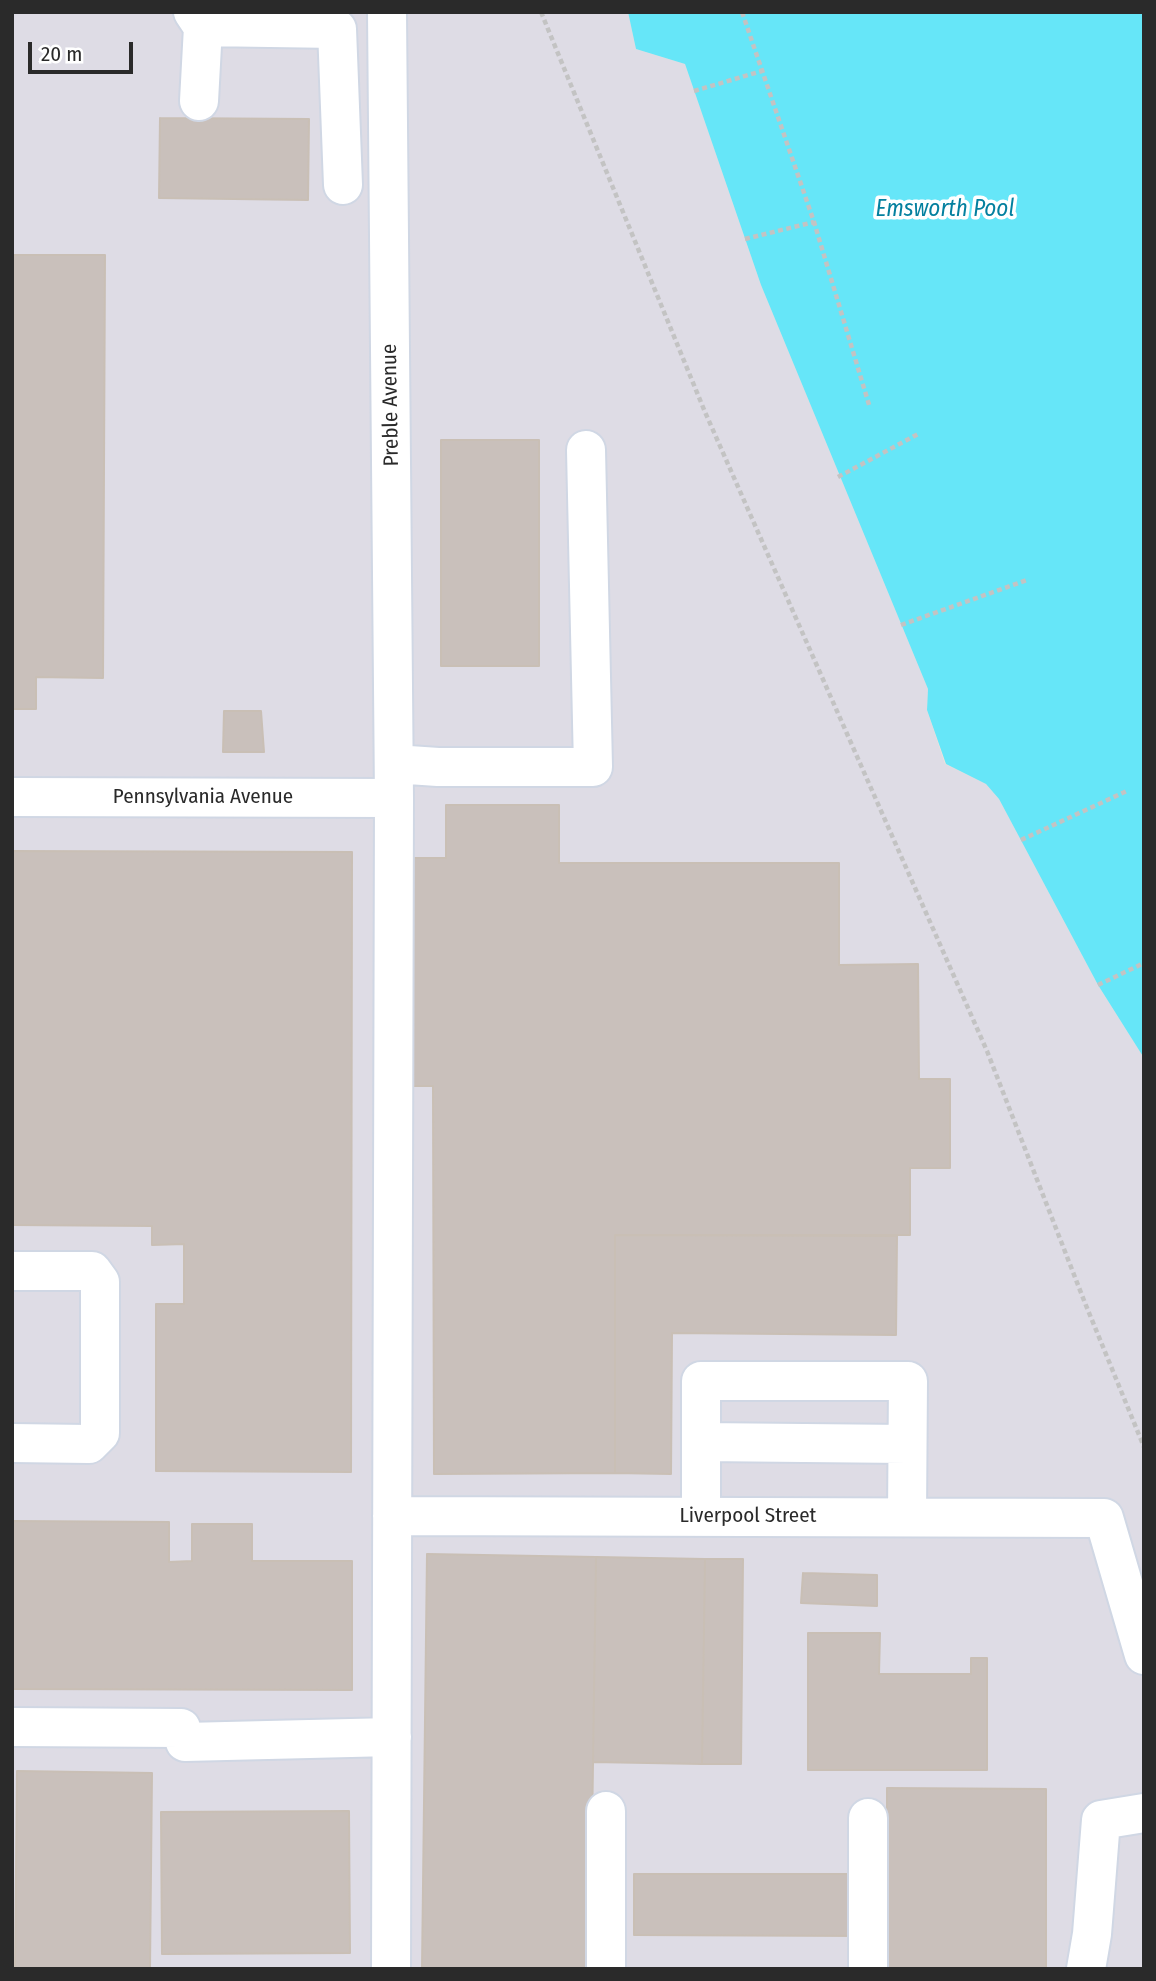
<!DOCTYPE html>
<style>
body{margin:0}
#map{position:relative;width:1156px;height:1981px;overflow:hidden;background:#eee3db;font-family:"Fira Sans Condensed",sans-serif}
canvas{display:block}
.frame{position:absolute;inset:0;border:14px solid #2a2a2a;pointer-events:none}
.scale{position:absolute;left:28px;top:42px;width:105px;height:32px;box-sizing:border-box;border:4px solid #2a2a2a;border-top:0;padding-left:9px;font-size:21px;line-height:24px;white-space:nowrap;color:#2a2a2a;-webkit-text-stroke:5px #fff;paint-order:stroke}
</style>
<div id="map">
<canvas width="1156" height="1981"></canvas>
<div class="frame"></div>
<div class="scale">20 m</div>
</div>
<script>
const ctx = document.querySelector('canvas').getContext('2d');
ctx.lineJoin = 'round';
function paint(path, color) { ctx.fillStyle = color; ctx.fill(path, 'evenodd'); }
const toPath = rows => new Path2D(rows.map(r => 'M' + r).join(''));
function trace(path, color, width, dash) { ctx.strokeStyle = color; ctx.lineWidth = width; ctx.lineCap = dash ? 'butt' : 'round'; ctx.setLineDash(dash || []); ctx.stroke(path); }
function write(font, color, halo, rows, align = 'center') {
  ctx.font = font + ' "Fira Sans Condensed",sans-serif'; ctx.lineWidth = 7; ctx.setLineDash([]); ctx.textBaseline = 'middle'; ctx.strokeStyle = halo; ctx.fillStyle = color; for (const [text, x, y, turn = 0] of rows) {
    ctx.save(); ctx.translate(x, y); ctx.rotate((+turn || 0) * Math.PI / 180); ctx.textAlign = isNaN(turn) ? turn : align; if (halo) ctx.strokeText(text, 0, 0); ctx.fillText(text, 0, 0); ctx.restore();
  }
}
const industrial = toPath([
 [12,12,628,12,636,49,685,64,761,285,928,689,927,710,945,764,986,784,999,799,1098,985,1144,1058,1144,1969,12,1969]
]);
const water = toPath([
 [628,12,1144,12,1144,1058,1098,985,999,799,986,784,946,764,927,710,928,689,761,285,685,64,636,49]
]);
const building = toPath([
 [160,118,309,119,308,200,159,198,160,118],
 [12,255,105,255,103,678,36,677,36,709,12,709,12,255],
 [441,440,539,440,539,666,441,666,441,440],
 [224,711,261,711,264,752,223,752,224,711],
 [446,805,559,805,559,863,839,863,839,965,918,964,919,1079,950,1079,950,1168,910,1168,910,1235,615,1235,615,1473,434,1474,433,1086,404,1086,403,858,446,858,446,805],
 [12,851,352,852,351,1472,156,1471,156,1304,184,1304,184,1244,152,1245,152,1226,12,1225,12,851],
 [615,1235,897,1236,896,1335,672,1333,671,1474,615,1473,615,1235],
 [12,1521,169,1522,169,1562,192,1561,192,1524,252,1524,252,1561,352,1561,352,1690,12,1689,12,1521],
 [427,1554,596,1557,590,1969,422,1969,427,1554],
 [596,1557,705,1559,702,1764,593,1762,596,1557],
 [705,1559,743,1559,741,1764,702,1764,705,1559],
 [803,1573,877,1575,877,1606,801,1603,803,1573],
 [808,1633,880,1633,879,1674,971,1674,971,1658,987,1658,987,1770,808,1770,808,1633],
 [17,1771,152,1773,150,1969,15,1969,17,1771],
 [887,1788,1046,1789,1046,1969,887,1969,887,1788],
 [349,1811,350,1953,162,1954,161,1812,349,1811],
 [634,1874,860,1874,860,1936,634,1935,634,1874]
]);
const path = toPath([
 [541,12,705,412,987,1051,1085,1303,1144,1447],
 [742,12,814,222,870,408],
 [694,91,762,71],
 [745,239,814,222],
 [838,477,920,433],
 [901,625,1027,580],
 [1021,840,1129,790],
 [1098,985,1144,963]
]);
const minor = toPath([
 [193,12,203,27,337,29,343,185],
 [387,12,394,798,391,1969],
 [199,101,203,27],
 [394,764,438,767,593,767,586,450],
 [12,797,394,798],
 [12,1271,92,1271,100,1282,100,1433,89,1444,12,1443],
 [701,1442,907,1444],
 [701,1515,701,1381,908,1381,907,1517],
 [392,1516,1104,1518,1144,1655],
 [12,1727,181,1728,185,1742,392,1737],
 [606,1969,606,1811],
 [868,1969,868,1818],
 [1086,1969,1092,1934,1101,1820,1144,1813]
]);
const streetNames = [
 ["Preble Avenue",391,405,-91],
 ["Pennsylvania Avenue",203,797],
 ["Liverpool Street",748,1516]
];
const waterNames = [
 ["Emsworth Pool",945,210]
];
paint(industrial, '#dedce5');
paint(water, '#66e6f8');
paint(building, '#c9c0bb');
trace(building, '#c9bfb5', 2);
trace(minor, '#d0d7e4', 42);
trace(path, '#c3c3c3', 4.5, [5, 3.5]);
trace(minor, '#fff', 38);
write('21px', '#2a2a2a', '#fff', streetNames);
write('italic 23px', '#04809f', '#fff', waterNames);
</script>
